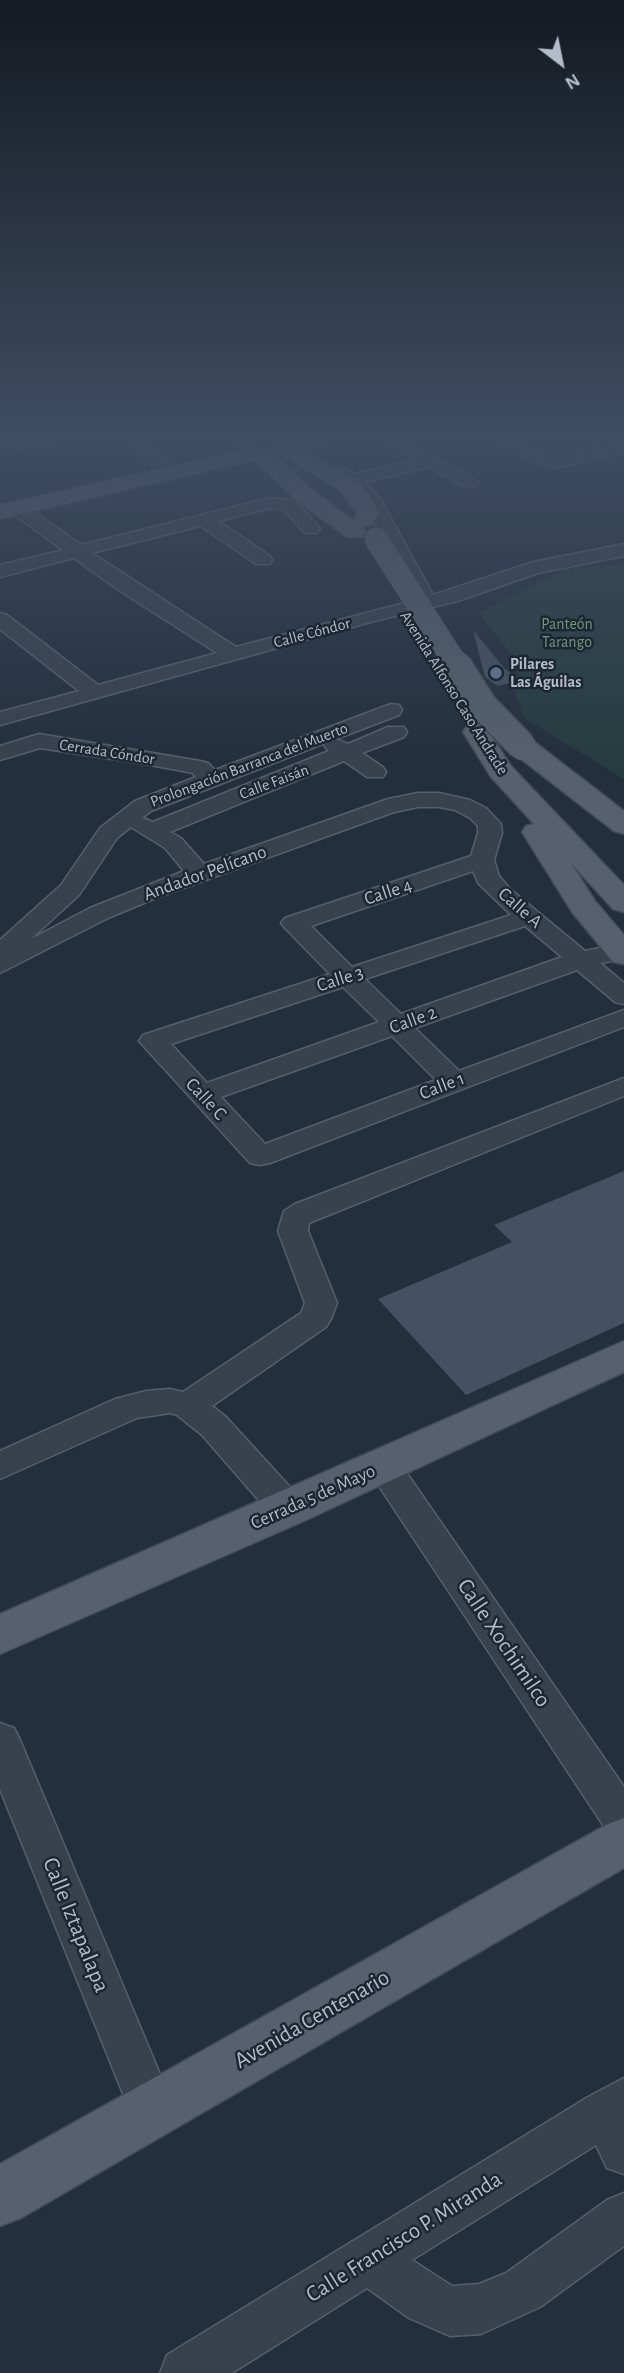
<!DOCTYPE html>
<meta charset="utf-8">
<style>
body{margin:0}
#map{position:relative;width:624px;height:2373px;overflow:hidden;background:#242f3e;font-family:"Alegreya Sans",sans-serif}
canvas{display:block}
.north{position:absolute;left:526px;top:28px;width:70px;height:70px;-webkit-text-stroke:5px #1d2633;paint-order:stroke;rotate:148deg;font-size:19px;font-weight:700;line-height:28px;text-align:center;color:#b4bcc9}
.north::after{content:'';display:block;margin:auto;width:24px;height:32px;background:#b4bcc9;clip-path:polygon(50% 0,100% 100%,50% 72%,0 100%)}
</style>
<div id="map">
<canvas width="624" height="2373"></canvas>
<div class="north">N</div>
</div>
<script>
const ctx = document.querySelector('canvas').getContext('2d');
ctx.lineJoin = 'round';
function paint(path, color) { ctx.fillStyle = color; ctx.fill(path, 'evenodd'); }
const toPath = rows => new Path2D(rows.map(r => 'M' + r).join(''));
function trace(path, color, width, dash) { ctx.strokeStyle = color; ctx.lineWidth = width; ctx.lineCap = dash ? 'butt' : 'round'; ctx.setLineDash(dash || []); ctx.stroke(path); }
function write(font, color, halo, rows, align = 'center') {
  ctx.font = font + ' "Alegreya Sans",sans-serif'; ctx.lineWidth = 5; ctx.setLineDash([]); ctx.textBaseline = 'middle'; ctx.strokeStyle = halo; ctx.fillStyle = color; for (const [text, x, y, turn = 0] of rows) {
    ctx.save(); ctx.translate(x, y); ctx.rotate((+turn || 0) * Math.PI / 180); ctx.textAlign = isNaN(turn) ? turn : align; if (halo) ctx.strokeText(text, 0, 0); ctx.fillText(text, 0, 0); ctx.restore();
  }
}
const green = toPath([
 [614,565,624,565,624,779,524,718,514,689,521,668,479,613,567,568]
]);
const building = toPath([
 [473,630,505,669,520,680,498,686,485,677],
 [624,1171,624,1323,466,1395,378,1299,512,1242,494,1225]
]);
const majorTunnel = toPath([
 [237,432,298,473]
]);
const minor = toPath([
 [60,432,94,432,86,437,0,453,0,443,60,432],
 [112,432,130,432,183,472,180,476,168,476,112,432],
 [222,432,241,432,267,452,265,456,253,456,222,432],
 [368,432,388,432,478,482,475,486,463,486,428,467,365,482,382,502,433,595,533,562,624,544,624,556,538,573,458,601,374,621,0,725,0,712,79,691,0,629,0,613,7,615,98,685,217,653,117,589,74,558,0,577,0,565,63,550,11,512,8,508,11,504,23,504,81,545,270,498,294,500,317,525,320,529,317,533,305,533,283,509,270,508,218,521,270,556,272,560,270,564,256,564,201,526,92,553,236,647,416,600,365,504,348,484,331,472,340,467,356,474,415,460,368,432],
 [478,432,499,432,551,457,624,442,624,452,557,468,547,467,480,435,478,432],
 [391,704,399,705,402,710,399,715,336,739,348,744,388,727,404,727,407,732,404,737,362,753,383,767,386,772,383,777,367,777,344,761,170,832,181,838,204,864,388,799,418,793,439,793,470,800,486,808,501,824,502,833,494,860,499,876,510,889,585,951,624,943,624,959,600,963,624,983,624,1004,615,1002,577,970,415,1028,459,1071,624,1010,624,1027,270,1163,260,1165,250,1163,139,1041,143,1035,330,974,285,928,281,923,285,918,471,856,478,833,478,826,470,818,455,810,439,807,418,807,394,812,156,898,108,918,0,973,0,940,61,885,100,828,135,801,196,777,193,773,145,764,40,748,0,760,0,746,39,734,200,761,208,763,215,770,391,704],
 [325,743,324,745,329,751,153,822,142,818,151,811,325,743],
 [131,827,165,848,184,871,90,908,31,939,79,895,117,838,131,827],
 [473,871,478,883,511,915,352,967,311,926,473,871],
 [525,926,562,957,401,1014,365,979,525,926],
 [343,987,379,1022,207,1083,171,1044,343,987],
 [392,1036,436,1080,265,1144,221,1097,392,1036],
 [624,1078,624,1096,309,1223,308,1231,337,1303,331,1319,326,1327,212,1406,226,1417,301,1499,306,1509,301,1519,288,1523,275,1519,202,1435,177,1415,170,1413,137,1418,0,1479,0,1451,115,1399,146,1391,170,1389,183,1392,301,1313,305,1303,278,1231,284,1211,295,1204,624,1078],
 [383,1452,395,1456,624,1787,624,1839,609,1834,371,1474,366,1465,371,1456,383,1452],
 [0,1723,14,1728,20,1740,175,2110,168,2126,152,2133,136,2126,0,1789,0,1723],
 [624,2078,624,2174,607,2168,596,2145,412,2260,452,2286,479,2284,506,2273,607,2200,624,2193,624,2246,540,2307,481,2334,450,2336,409,2318,367,2288,232,2373,160,2373,167,2355,588,2097,624,2078]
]);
const major = toPath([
 [325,432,361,432,358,436,302,449,356,480,368,493,379,513,372,525,361,526,366,532,363,537,347,537,296,500,255,460,0,519,0,505,325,432],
 [281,454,340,490,357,513,353,520,312,490,275,456,281,454],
 [476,724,485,726,511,766,624,885,624,912,613,909,571,863,595,901,624,935,624,964,613,962,572,912,522,832,526,826,534,824,491,777,463,732,467,726,476,724],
 [522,738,532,740,624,811,624,834,614,831,512,752,508,746,512,740,522,738],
 [624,1341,624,1372,304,1521,0,1654,0,1614,624,1341],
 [624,1818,624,1868,21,2218,0,2226,0,2164,606,1825,624,1818]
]);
const majorBridgeFar1 = toPath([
 [376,539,458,667]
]);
const majorBridge = toPath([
 [457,665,483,706,522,746]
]);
const markers = [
 [496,673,7,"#5c6f8a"]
];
const farParknames = [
 ["Panteón",567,624],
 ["Tarango",567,642]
];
const farStreetnames = [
 ["Calle Cóndor",312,633,-15],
 ["Avenida Alfonso Caso Andrade",454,693,58],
 ["Cerrada Cóndor",107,752,9],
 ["Prolongación Barranca del Muerto",249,765,-21],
 ["Calle Faisán",274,782,-21]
];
const farPoinames = [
 ["Pilares",510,664],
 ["Las Águilas",510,682]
];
const streetNames = [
 ["Andador Pelícano",205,873,-20],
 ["Calle 4",388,892,-18],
 ["Calle A",520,908,41],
 ["Calle 3",340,979,-18],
 ["Calle 2",413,1020,-20],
 ["Calle 1",442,1086,-21],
 ["Calle C",206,1099,47],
 ["Cerrada 5 de Mayo",313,1497,-24]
];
const nearStreetnames = [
 ["Calle Xochimilco",504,1643,56],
 ["Calle Iztapalapa",76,1925,68],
 ["Avenida Centenario",312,2019,-30],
 ["Calle Francisco P. Miranda",404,2237,-32]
];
paint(green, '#263c3f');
paint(building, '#455162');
trace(majorTunnel, '#3a4453', 23, [23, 11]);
trace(minor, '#565f6c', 3);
trace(major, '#414a57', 3);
paint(minor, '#38414e');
paint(major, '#56606e');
trace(majorBridgeFar1, '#414a57', 24, []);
trace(majorBridge, '#414a57', 31, []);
trace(majorBridgeFar1, '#56606e', 23);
trace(majorBridge, '#56606e', 28);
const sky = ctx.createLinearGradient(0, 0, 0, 764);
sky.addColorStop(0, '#141a22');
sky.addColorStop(0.57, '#3f4d63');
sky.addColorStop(1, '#3f4d6300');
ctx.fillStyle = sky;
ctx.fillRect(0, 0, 624, 764);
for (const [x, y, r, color] of markers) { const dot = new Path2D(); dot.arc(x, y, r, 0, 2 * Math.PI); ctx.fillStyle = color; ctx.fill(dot); trace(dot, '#1d2633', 2.5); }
write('16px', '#6b9a76', '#1d2633', farParknames);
write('16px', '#b4bcc9', '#1d2633', farStreetnames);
write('bold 16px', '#b4bcc9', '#1d2633', farPoinames, 'left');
write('19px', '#b4bcc9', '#1d2633', streetNames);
write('23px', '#b4bcc9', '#1d2633', nearStreetnames);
</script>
